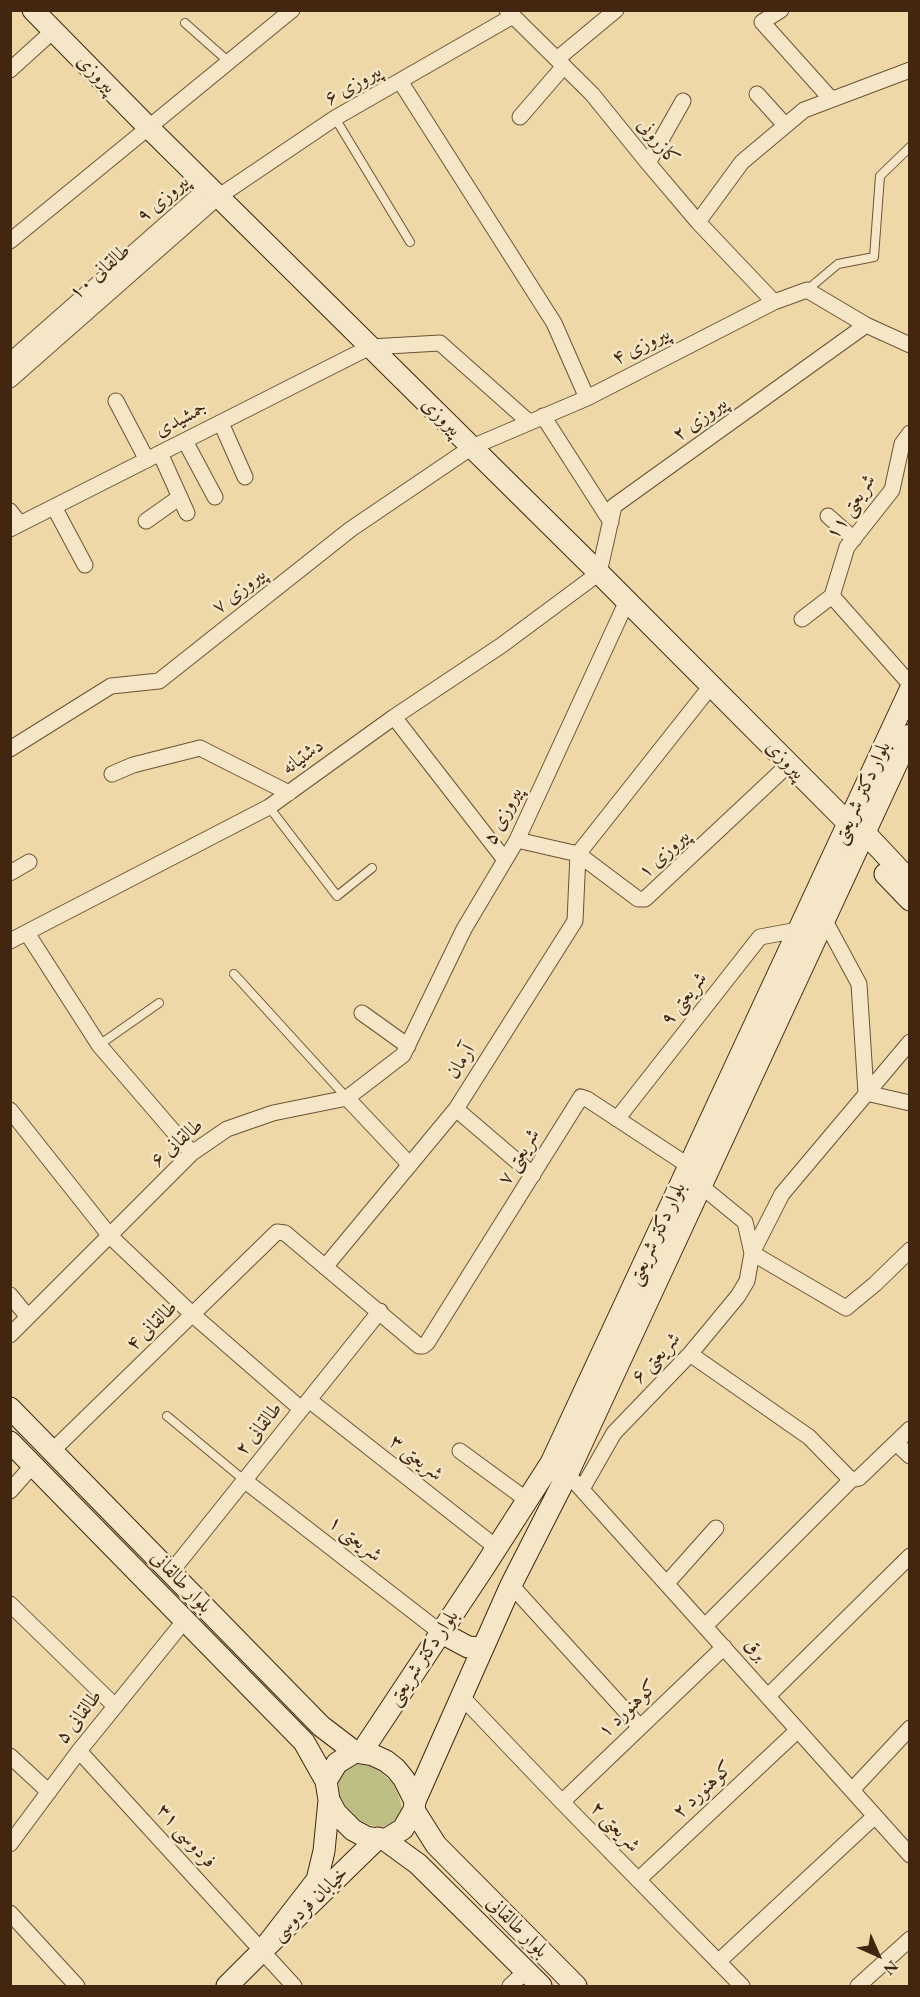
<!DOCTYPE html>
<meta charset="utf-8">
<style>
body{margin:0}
#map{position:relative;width:920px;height:1997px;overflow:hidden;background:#eed8a7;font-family:"EB Garamond",serif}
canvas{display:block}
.frame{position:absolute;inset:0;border:12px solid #42260f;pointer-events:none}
.north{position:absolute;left:848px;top:1925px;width:60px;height:60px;-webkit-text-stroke:4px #f4e6c6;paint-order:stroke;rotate:135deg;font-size:16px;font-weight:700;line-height:24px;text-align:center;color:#42260f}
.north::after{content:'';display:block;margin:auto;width:21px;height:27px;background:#42260f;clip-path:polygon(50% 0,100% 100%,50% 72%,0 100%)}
</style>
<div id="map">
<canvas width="920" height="1997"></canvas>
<div class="frame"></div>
<div class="north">N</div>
</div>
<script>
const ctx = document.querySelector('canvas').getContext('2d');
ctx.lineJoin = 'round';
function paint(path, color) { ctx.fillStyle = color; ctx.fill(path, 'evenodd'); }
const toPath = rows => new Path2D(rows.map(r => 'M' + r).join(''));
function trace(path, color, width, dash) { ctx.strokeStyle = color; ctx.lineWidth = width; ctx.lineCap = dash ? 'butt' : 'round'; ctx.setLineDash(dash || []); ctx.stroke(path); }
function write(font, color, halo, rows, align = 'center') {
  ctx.font = font + ' "EB Garamond",Amiri,serif'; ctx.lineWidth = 5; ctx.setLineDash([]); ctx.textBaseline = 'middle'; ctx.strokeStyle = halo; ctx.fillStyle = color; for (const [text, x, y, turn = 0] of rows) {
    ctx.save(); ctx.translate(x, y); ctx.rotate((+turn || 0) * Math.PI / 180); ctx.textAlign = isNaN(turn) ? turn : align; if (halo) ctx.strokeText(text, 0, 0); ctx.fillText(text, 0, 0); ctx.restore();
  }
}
const green = toPath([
 [357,1764,370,1766,380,1771,394,1785,399,1796,402,1809,395,1821,383,1827,370,1825,360,1820,346,1806,340,1796,338,1783,344,1771]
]);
const lane = toPath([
 [185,23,229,62],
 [335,118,410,242],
 [807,290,838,264,874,257,880,176,910,147],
 [269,807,337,896,372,868],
 [234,974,347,1098],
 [99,1045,159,1003],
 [167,1416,244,1480]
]);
const street = toPath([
 [507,10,592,94,648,163,698,222,774,302],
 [781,10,762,22,831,99],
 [557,59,616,10],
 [10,70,53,31],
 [400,81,554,323,587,398],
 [757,94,785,125],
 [520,117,564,66],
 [648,163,683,101],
 [698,222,742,162,804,110,910,70],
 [10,241,292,10],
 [10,361,208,187],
 [10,380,218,197,335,118,513,16],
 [116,401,147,460],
 [543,416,611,522],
 [221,423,245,477],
 [910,433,902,444,892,490,847,547,832,596,910,684],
 [185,441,215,497],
 [160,453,187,513],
 [54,507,85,565],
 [10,511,20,524],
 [828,516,854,539],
 [146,521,180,497],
 [10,529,370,347,440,343,529,422],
 [802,619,832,596],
 [394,717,505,860],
 [10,749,111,686,159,681,351,529,472,447,587,398,774,302,807,290,866,325,910,345],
 [112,774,133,765,200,748,289,793],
 [517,840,578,854,638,899,645,899,789,764],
 [10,873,29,862],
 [824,919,859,984,866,1093],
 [27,933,99,1045,192,1153],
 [10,941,269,807,394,717,502,645,599,573,614,506,866,325],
 [362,1013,408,1046],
 [866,1093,910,1103],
 [347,1098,410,1165],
 [456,1109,533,1175],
 [10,1110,110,1236,193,1315,301,1409],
 [617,1119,760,937,798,930],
 [701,1186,745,1222,752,1253],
 [752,1253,846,1308,875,1284,910,1250],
 [325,1267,456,1109,575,921,578,854,711,686],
 [10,1295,28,1317],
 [10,1335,192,1153,227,1129,273,1113,347,1098,403,1055,464,929,517,840,627,601],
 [690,1354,809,1437,851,1480],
 [309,1400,497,1548],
 [896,1443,910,1456],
 [52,1451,277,1232,285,1233,419,1346,423,1346,427,1343,581,1097,587,1099,689,1166],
 [460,1451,527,1500],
 [244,1480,440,1632],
 [575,1482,910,1855],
 [582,1489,614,1433,690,1354,738,1296,747,1281,752,1253,782,1194,910,1042],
 [10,1491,33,1465],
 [171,1572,380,1311],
 [667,1583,716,1528],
 [511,1585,640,1727],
 [10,1604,115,1706],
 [705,1626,851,1480,859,1478,910,1429],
 [461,1696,562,1802,742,1986],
 [768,1696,910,1556],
 [79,1751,294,1986],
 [10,1756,49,1792],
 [852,1790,910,1728],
 [562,1802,724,1647],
 [10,1844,79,1751,185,1620],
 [638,1880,798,1730],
 [10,1913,77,1986],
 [718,1962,875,1816],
 [510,1986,526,1971],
 [858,1986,910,1939]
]);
const secondary = toPath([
 [33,10,149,128,599,573,848,823,864,832,910,881],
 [885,874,910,900],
 [10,1408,321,1726,355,1752],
 [10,1442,304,1742,326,1781],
 [440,1632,468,1647,482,1648],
 [355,1752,373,1755,386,1761,396,1769,404,1779,415,1801,414,1810,403,1829,385,1840,366,1837,353,1830,336,1813,329,1800,326,1781,337,1763,355,1752],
 [361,1753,483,1569,551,1463,910,690],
 [329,1800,324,1851,317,1880,262,1951,378,1838],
 [415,1801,511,1585,568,1473,910,735],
 [414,1810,436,1845,576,1986],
 [385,1840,418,1864,541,1986],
 [227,1986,262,1951]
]);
const streetNames = [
 ["پیروزی",96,74,45],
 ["پیروزی ۶",353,85,-30],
 ["کازرونی",658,142,51],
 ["پیروزی ۹",163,199,-41],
 ["طالقانی ۱۰",100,272,-41],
 ["پیروزی ۴",641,346,-27],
 ["پیروزی",441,417,44],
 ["جمشیدی",181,419,-27],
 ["پیروزی ۲",700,419,-36],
 ["شریعتی ۱۱",851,507,-57],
 ["پیروزی ۷",239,591,-38],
 ["دشتیانه",303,757,-36],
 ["پیروزی",785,760,45],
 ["بلوار دکتر شریعتی",862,793,-65],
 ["پیروزی ۵",503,816,-63],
 ["پیروزی ۱",664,854,-43],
 ["شریعتی ۹",684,999,-52],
 ["آرمان",461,1062,-58],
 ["طالقانی ۶",177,1143,-41],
 ["شریعتی ۷",519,1157,-59],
 ["بلوار دکتر شریعتی",657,1234,-65],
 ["طالقانی ۴",152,1326,-44],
 ["شریعتی ۶",656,1358,-47],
 ["طالقانی ۲",259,1429,-51],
 ["شریعتی ۳",416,1458,38],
 ["شریعتی ۱",355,1539,38],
 ["بلوار طالقانی",181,1582,46],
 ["برق",755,1650,48],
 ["بلوار دکتر شریعتی",423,1658,-56],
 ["کوهنورد ۱",628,1709,-44],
 ["طالقانی ۵",79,1717,-52],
 ["کوهنورد ۲",703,1790,-43],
 ["شریعتی ۲",615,1827,46],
 ["فردوسی ۳۱",186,1836,48],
 ["خیابان فردوسی",310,1904,-44],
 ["بلوار طالقانی",517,1927,45]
];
paint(green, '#bcbe84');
trace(lane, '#6d5235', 10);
trace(street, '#6d5235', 17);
trace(secondary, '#42260f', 23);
trace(lane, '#f4e6c6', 8);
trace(street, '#f4e6c6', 15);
trace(secondary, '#f4e6c6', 21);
write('20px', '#42260f', '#f4e6c6', streetNames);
</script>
